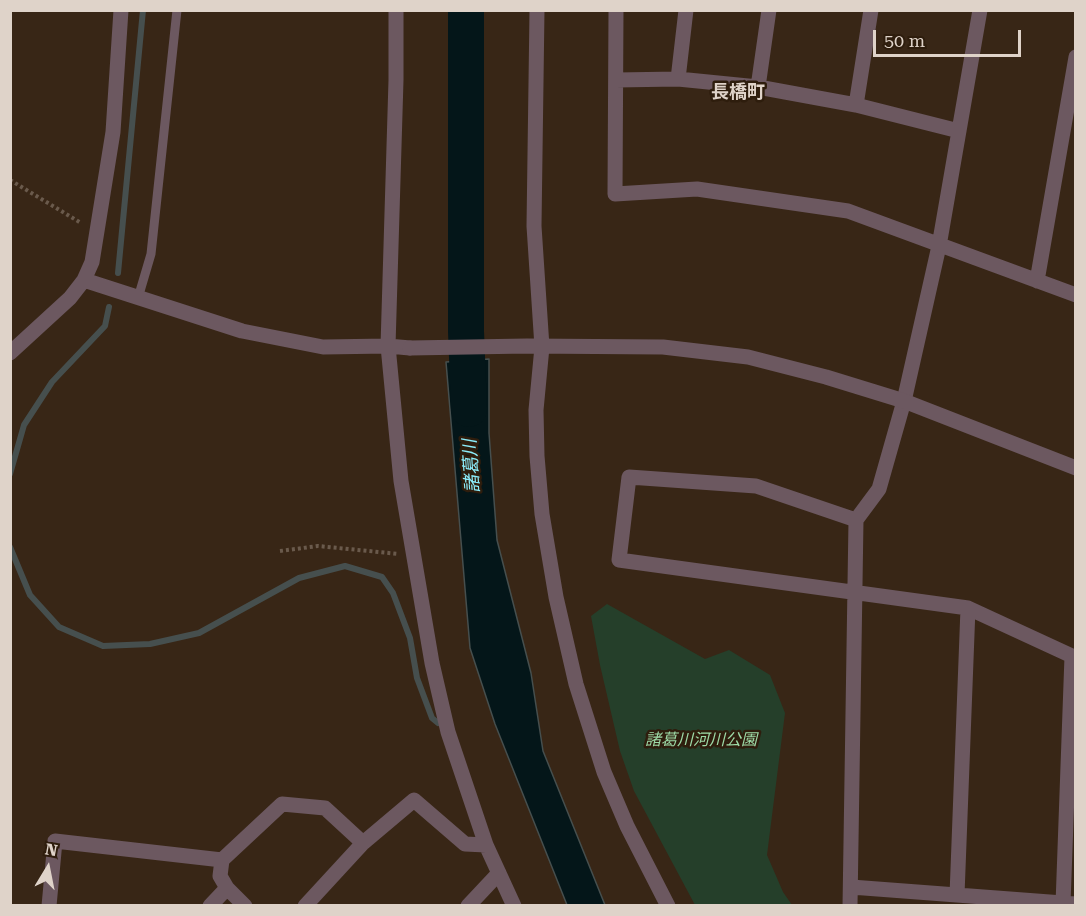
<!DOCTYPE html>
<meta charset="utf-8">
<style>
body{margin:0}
#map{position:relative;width:1086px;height:916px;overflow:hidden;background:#382616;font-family:"Roboto Serif",serif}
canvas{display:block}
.frame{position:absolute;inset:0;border:12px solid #dfd3c9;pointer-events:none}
.north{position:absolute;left:18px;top:838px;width:60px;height:60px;-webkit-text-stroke:4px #2e1d0d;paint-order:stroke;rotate:10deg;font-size:16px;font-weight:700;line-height:24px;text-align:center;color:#dfd3c9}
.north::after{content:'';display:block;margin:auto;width:21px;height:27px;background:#dfd3c9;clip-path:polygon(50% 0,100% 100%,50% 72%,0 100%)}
.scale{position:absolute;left:873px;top:30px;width:148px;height:27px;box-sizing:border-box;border:3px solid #dfd3c9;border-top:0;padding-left:8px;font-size:18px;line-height:21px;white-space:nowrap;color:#dfd3c9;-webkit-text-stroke:4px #2e1d0d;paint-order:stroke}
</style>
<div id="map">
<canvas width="1086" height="916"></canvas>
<div class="frame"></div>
<div class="north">N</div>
<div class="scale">50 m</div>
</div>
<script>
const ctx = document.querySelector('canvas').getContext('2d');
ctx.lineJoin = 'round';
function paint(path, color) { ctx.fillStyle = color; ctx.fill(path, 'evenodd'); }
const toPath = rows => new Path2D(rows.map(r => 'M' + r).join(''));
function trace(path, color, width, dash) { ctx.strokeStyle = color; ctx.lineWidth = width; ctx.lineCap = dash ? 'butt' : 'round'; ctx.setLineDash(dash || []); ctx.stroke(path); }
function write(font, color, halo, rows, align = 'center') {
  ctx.font = font + ' "Roboto Serif","Noto Sans JP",serif'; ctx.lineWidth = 5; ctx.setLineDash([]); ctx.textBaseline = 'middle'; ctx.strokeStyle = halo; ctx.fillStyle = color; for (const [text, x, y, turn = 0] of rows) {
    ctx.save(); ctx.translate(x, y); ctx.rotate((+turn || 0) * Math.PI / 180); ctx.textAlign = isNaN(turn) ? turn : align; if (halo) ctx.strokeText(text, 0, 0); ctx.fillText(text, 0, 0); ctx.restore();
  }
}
const green = toPath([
 [607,604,705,659,729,650,770,675,785,713,767,855,783,892,792,905,695,905,634,791,620,751,600,665,591,616]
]);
const water = toPath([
 [489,359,489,433,497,540,531,673,543,751,605,905,567,905,495,724,470,648,446,362,489,359]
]);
const stream = toPath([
 [118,273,143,10],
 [10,474,24,425,52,382,105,326,109,307],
 [10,547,30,595,59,627,103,646,150,644,199,633,299,578,345,566,382,577,393,593,410,638,417,678,432,718,438,723]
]);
const river = toPath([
 [466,10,466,331,469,409]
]);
const path = toPath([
 [10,180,81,223],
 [280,551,318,546,399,554]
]);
const service = toPath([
 [138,298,151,254,177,10]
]);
const minor = toPath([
 [121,10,113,132,92,262,84,280,242,331,323,347,388,346,410,348],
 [396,10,396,80,388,346,401,481,432,663,448,732,486,845,514,906],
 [616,10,615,194,697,189,848,211,1076,295],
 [678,79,686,10],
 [616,80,678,79,758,87,856,105,959,131],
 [758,87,769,10],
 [856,105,871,10],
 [1037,281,1076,57],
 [10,353,70,298,84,280],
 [856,520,756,486,629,477,619,560,968,608,1072,656,1063,904],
 [222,860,220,876,227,888,245,906],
 [851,887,1076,904],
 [957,895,968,608],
 [49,906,55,841,222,860,282,804,325,808,363,843,414,800,465,844,486,845],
 [210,906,227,888],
 [305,906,363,843],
 [468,906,499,873],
 [850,906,856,520,879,489,904,401,939,246,980,10]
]);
const tertiary = toPath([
 [537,10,534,226,542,347,536,410,537,456,542,514,556,597,576,684,604,772,627,826,668,906],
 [410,348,527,346,663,347,748,357,826,377,904,401,1076,468]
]);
const parkNames = [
 ["諸葛川河川公園",701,740]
];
const neighbourhoodNames = [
 ["長橋町",738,93]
];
const waterNames = [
 ["諸葛川",472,466,-94]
];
paint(green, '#253f2a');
paint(water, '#041619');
trace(water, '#464f4e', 1.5);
trace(stream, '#464f4e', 6);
trace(river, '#041619', 36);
trace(path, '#6a5a4c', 4, [3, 3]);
trace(service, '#6c5860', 9);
trace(minor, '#6c5860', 15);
trace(tertiary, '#6c5860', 15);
write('italic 16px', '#9ddaa7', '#2e1d0d', parkNames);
write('bold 18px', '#dfd3c9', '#2e1d0d', neighbourhoodNames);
write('italic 18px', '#8cedfb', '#2e1d0d', waterNames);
</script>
